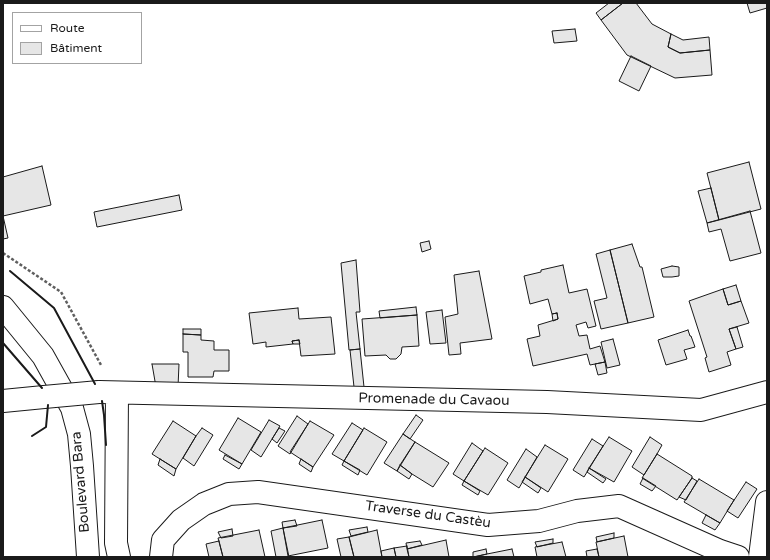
<!DOCTYPE html>
<meta charset="utf-8">
<style>
body{margin:0}
#map{position:relative;width:770px;height:560px;overflow:hidden;background:#fff;font-family:"Varela Round",sans-serif}
canvas{display:block}
.frame{position:absolute;inset:0;border:4px solid #1a1a1a;pointer-events:none}
.legend{position:absolute;left:12px;top:12px;width:130px;height:52px;box-sizing:border-box;background:#fff;border:1px solid #a3a3a3;margin:0;padding:5px 7px;list-style:none;font-size:12px;color:#1a1a1a}
.legend li{display:flex;align-items:center;gap:8px;height:20px}
.legend b{width:20px;border:1px solid #a3a3a3}
</style>
<div id="map">
<canvas width="770" height="560"></canvas>
<div class="frame"></div>
<ul class="legend">
<li><b style="height:5px;background:#fff"></b>Route</li>
<li><b style="height:11px;background:#e6e6e6"></b>Bâtiment</li>
</ul>
</div>
<script>
const ctx = document.querySelector('canvas').getContext('2d');
ctx.lineJoin = 'round';
function paint(path, color) { ctx.fillStyle = color; ctx.fill(path, 'evenodd'); }
const toPath = rows => new Path2D(rows.map(r => 'M' + r).join(''));
function trace(path, color, width, dash) { ctx.strokeStyle = color; ctx.lineWidth = width; ctx.lineCap = dash ? 'butt' : 'round'; ctx.setLineDash(dash || []); ctx.stroke(path); }
function write(font, color, halo, rows, align = 'center') {
  ctx.font = font + ' "Varela Round",sans-serif'; ctx.lineWidth = 3; ctx.setLineDash([]); ctx.textBaseline = 'middle'; ctx.strokeStyle = halo; ctx.fillStyle = color; for (const [text, x, y, turn = 0] of rows) {
    ctx.save(); ctx.translate(x, y); ctx.rotate((+turn || 0) * Math.PI / 180); ctx.textAlign = isNaN(turn) ? turn : align; if (halo) ctx.strokeText(text, 0, 0); ctx.fillText(text, 0, 0); ctx.restore();
  }
}
const building = toPath([
 [609,3,623,3,601,20,596,13,609,3],
 [623,3,636,3,652,24,671,34,668,47,680,53,710,50,712,75,675,78,627,55,601,20,623,3],
 [747,3,767,3,767,8,750,13,747,3],
 [575,29,577,41,554,43,552,31,575,29],
 [671,34,683,40,709,37,710,50,680,53,668,47,671,34],
 [631,56,651,66,639,91,619,81,631,56],
 [749,162,761,209,719,220,707,173,749,162],
 [42,166,51,205,3,216,3,177,42,166],
 [711,188,719,220,707,223,698,191,711,188],
 [179,195,182,210,97,227,94,212,179,195],
 [750,211,761,253,730,261,721,229,709,232,707,223,750,211],
 [3,216,8,238,3,239,3,216],
 [429,241,431,249,422,252,420,243,429,241],
 [632,244,640,267,642,267,654,317,628,323,610,250,632,244],
 [610,250,628,323,601,329,594,301,607,298,596,254,610,250],
 [356,260,360,312,356,312,360,349,349,350,341,263,356,260],
 [563,265,569,293,587,289,596,326,588,328,586,322,576,325,579,336,587,335,590,349,600,346,605,362,590,365,587,354,533,366,527,339,540,336,538,325,558,319,557,313,552,314,548,299,530,304,524,276,541,272,541,270,563,265],
 [672,266,679,267,679,276,672,277,663,277,661,269,672,266],
 [479,271,492,339,460,343,461,354,449,355,445,317,458,314,454,275,479,271],
 [736,285,741,301,728,305,723,289,736,285],
 [723,289,728,305,741,301,749,323,729,329,736,349,727,352,731,365,709,372,705,358,707,357,689,301,723,289],
 [416,307,417,315,380,318,379,311,416,307],
 [298,308,299,319,331,317,335,354,301,356,299,340,292,341,293,344,266,347,266,342,253,344,249,313,298,308],
 [442,310,446,343,430,344,426,312,442,310],
 [557,313,558,319,553,321,552,314,557,313],
 [417,315,419,346,402,347,401,354,396,359,390,359,386,355,365,356,362,319,417,315],
 [737,327,743,347,736,349,729,329,737,327],
 [183,329,201,329,201,335,183,334,183,329],
 [688,330,690,336,691,336,695,347,684,350,687,359,666,365,658,340,688,330],
 [183,334,201,335,201,340,214,341,214,350,229,350,229,371,214,371,213,377,188,377,188,352,183,352,183,334],
 [613,339,620,365,607,368,601,342,613,339],
 [299,340,300,344,293,344,292,341,299,340],
 [360,349,364,387,354,387,350,350,360,349],
 [605,362,607,373,598,375,595,364,605,362],
 [152,364,179,364,178,387,156,387,152,364],
 [416,415,423,420,410,439,403,434,416,415],
 [297,416,308,424,290,454,278,446,297,416],
 [238,418,261,432,242,464,219,450,238,418],
 [269,420,280,426,261,457,251,450,269,420],
 [173,421,196,436,176,469,152,454,173,421],
 [310,421,334,435,313,467,290,452,310,421],
 [352,423,363,430,344,461,332,454,352,423],
 [202,428,213,435,194,466,183,458,196,436,202,428],
 [279,428,285,431,277,443,272,439,279,428],
 [364,428,387,442,367,475,344,461,364,428],
 [403,434,415,442,397,471,384,463,403,434],
 [609,437,632,451,614,482,589,468,609,437],
 [650,437,662,445,657,454,644,475,632,467,650,437],
 [592,439,603,446,584,477,573,470,592,439],
 [415,442,449,463,433,487,412,474,400,465,415,442],
 [472,443,483,451,464,481,453,474,472,443],
 [545,445,568,459,548,492,525,477,545,445],
 [485,448,508,463,488,495,464,481,485,448],
 [526,449,537,457,519,488,507,480,526,449],
 [657,454,692,476,692,478,677,500,642,478,657,454],
 [225,455,242,464,239,469,223,459,225,455],
 [160,459,176,469,174,476,158,465,160,459],
 [301,459,313,467,311,472,299,464,301,459],
 [344,461,360,470,358,475,342,465,344,461],
 [400,465,412,474,409,479,397,471,400,465],
 [589,468,606,479,603,483,587,472,589,468],
 [525,477,541,488,538,493,522,482,525,477],
 [643,478,656,486,652,491,640,484,643,478],
 [692,478,697,481,686,500,679,497,692,478],
 [699,479,734,500,720,523,684,502,699,479],
 [464,481,480,491,478,495,462,485,464,481],
 [746,482,757,489,738,518,727,511,746,482],
 [706,515,720,523,715,530,702,523,706,515],
 [295,520,297,526,283,528,282,522,295,520],
 [322,520,328,548,288,556,283,528,322,520],
 [367,527,368,532,351,536,349,530,367,527],
 [283,528,289,557,276,557,271,531,283,528],
 [232,529,233,536,221,538,218,532,232,529],
 [259,530,265,557,223,557,218,538,259,530],
 [377,530,382,557,354,557,349,537,377,530],
 [614,533,614,538,597,542,596,537,614,533],
 [624,536,628,557,599,557,596,542,624,536],
 [349,537,354,557,341,557,337,539,349,537],
 [553,539,553,543,537,547,535,542,553,539],
 [446,540,449,557,409,557,407,549,446,540],
 [219,541,223,557,209,557,206,544,219,541],
 [420,541,422,545,407,549,406,543,420,541],
 [562,542,566,557,537,557,535,547,562,542],
 [407,546,409,557,396,557,394,548,407,546],
 [394,548,396,557,382,557,381,551,394,548],
 [486,549,487,554,473,557,473,552,486,549],
 [512,549,514,557,474,557,487,554,512,549],
 [597,549,599,557,587,557,586,551,597,549]
]);
const path = toPath([
 [3,253,61,292,101,365]
]);
const street = toPath([
 [99,392,547,402,701,410,767,392],
 [117,393,116,543,119,557],
 [3,401,44,397],
 [161,557,163,540,181,520,204,504,229,494,258,492,488,525,539,521,577,511,619,506,720,551,738,557],
 [760,557,767,502]
]);
const secondary = toPath([
 [3,307,43,356,72,408,79,434,82,466,88,557]
]);
const streetBridge = toPath([
 [44,397,99,392]
]);
const wall = toPath([
 [10,271,54,308,95,384],
 [3,343,42,388],
 [102,401,104,415,106,445],
 [32,436,46,427,48,405]
]);
const streetNames = [
 ["Promenade du Cavaou",434,400,1],
 ["Boulevard Bara",81,482,-95],
 ["Traverse du Castèu",428,515,8]
];
paint(building, '#e6e6e6');
trace(building, '#1a1a1a', 1);
trace(street, '#1a1a1a', 24);
trace(secondary, '#1a1a1a', 24);
trace(path, '#5f5f5f', 2.5, [3, 2]);
trace(street, '#fff', 22);
trace(secondary, '#fff', 22);
trace(streetBridge, '#1a1a1a', 24, []);
trace(streetBridge, '#fff', 22);
trace(wall, '#1a1a1a', 2);
write('14px', '#1a1a1a', '#fff', streetNames);
</script>
